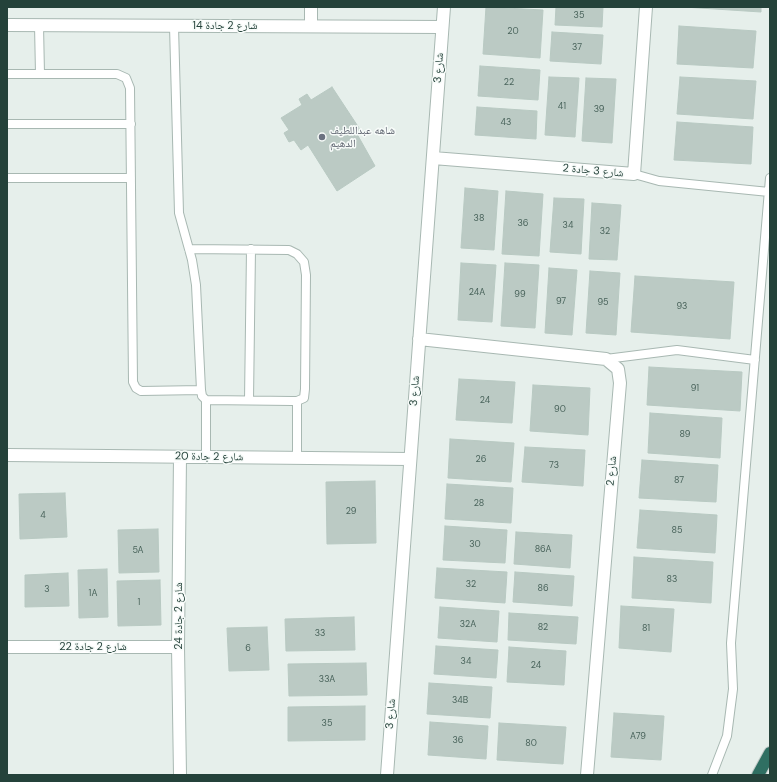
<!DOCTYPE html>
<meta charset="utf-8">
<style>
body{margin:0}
#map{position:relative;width:777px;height:782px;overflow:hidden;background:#e6efeb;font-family:"DM Sans",sans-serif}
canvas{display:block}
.frame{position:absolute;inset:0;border:8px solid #24423a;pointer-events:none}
</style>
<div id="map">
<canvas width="777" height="782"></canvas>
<div class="frame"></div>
</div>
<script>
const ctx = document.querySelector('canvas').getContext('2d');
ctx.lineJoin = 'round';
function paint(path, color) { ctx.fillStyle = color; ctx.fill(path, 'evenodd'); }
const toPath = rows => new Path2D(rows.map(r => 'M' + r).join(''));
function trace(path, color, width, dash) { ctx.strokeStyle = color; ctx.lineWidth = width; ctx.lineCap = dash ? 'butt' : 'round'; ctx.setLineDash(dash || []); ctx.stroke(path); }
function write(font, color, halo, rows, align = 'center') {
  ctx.font = font + ' "DM Sans","Noto Naskh Arabic",sans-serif'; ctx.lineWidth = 3; ctx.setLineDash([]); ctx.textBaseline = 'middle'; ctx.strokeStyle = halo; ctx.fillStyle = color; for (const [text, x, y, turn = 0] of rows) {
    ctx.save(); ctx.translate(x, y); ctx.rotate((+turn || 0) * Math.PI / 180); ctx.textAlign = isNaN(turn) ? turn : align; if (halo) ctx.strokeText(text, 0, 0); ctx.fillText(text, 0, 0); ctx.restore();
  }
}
const building = toPath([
 [486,7,543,10,540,58,483,54,486,7],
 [556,7,603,7,602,27,555,25,556,7],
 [684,7,761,7,761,12,684,7],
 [679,26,756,31,753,68,677,64,679,26],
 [552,32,603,35,601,64,550,61,552,32],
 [480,66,540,70,538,100,478,96,480,66],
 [549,77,579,78,575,137,545,135,549,77],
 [680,77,756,81,753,119,677,114,680,77],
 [586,78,616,79,612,143,582,141,586,78],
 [332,87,361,131,357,134,375,166,337,191,308,145,301,150,294,140,289,142,284,133,289,130,281,118,302,105,299,99,307,94,311,100,332,87],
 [477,107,537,111,536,139,475,135,477,107],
 [677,122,753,127,751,164,674,160,677,122],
 [465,188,498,191,494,250,461,248,465,188],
 [506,191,543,194,539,256,502,254,506,191],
 [554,198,584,199,581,254,550,252,554,198],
 [592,203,621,205,617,260,589,259,592,203],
 [461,263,496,265,492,322,458,320,461,263],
 [505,263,539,265,535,328,501,326,505,263],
 [549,268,577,270,572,335,545,333,549,268],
 [590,271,620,273,616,335,586,333,590,271],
 [635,276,734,282,730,339,631,332,635,276],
 [649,367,742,372,740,411,647,405,649,367],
 [459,379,515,382,512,423,456,420,459,379],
 [533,385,590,388,588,435,530,431,533,385],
 [650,413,722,418,720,458,648,453,650,413],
 [450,439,514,443,511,482,448,478,450,439],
 [525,447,585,450,583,486,522,482,525,447],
 [642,460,718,465,716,502,639,498,642,460],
 [375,481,376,543,327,544,326,482,375,481],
 [447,484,513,488,511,523,445,519,447,484],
 [65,493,67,537,20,539,19,494,65,493],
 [640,510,717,515,715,553,637,548,640,510],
 [445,526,507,530,505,563,443,560,445,526],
 [158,529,159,572,119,573,118,530,158,529],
 [516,532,572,535,570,568,514,564,516,532],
 [634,557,713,562,711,603,632,598,634,557],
 [437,568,507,572,505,603,435,598,437,568],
 [107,569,108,617,79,618,78,570,107,569],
 [515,572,574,576,572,606,513,602,515,572],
 [68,573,69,606,25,607,25,575,68,573],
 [160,580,161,625,118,626,117,581,160,580],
 [621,606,674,609,671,652,619,648,621,606],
 [440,607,499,611,497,642,438,638,440,607],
 [509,613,578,617,576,644,508,640,509,613],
 [354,617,355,650,286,651,285,619,354,617],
 [267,627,269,670,229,671,227,628,267,627],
 [436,646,498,650,496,678,434,674,436,646],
 [509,647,566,651,564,685,507,682,509,647],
 [366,663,367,695,289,696,288,664,366,663],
 [429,683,492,687,490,718,427,714,429,683],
 [365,706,365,740,288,741,288,707,365,706],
 [614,713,664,716,661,760,611,757,614,713],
 [430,722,488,726,486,759,428,755,430,722],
 [499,723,566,727,563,764,497,760,499,723]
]);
const service = toPath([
 [39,25,40,74],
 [174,26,179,213,192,260,196,285,201,390,202,396,206,400,206,457],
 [7,74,117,74,126,78,130,88,133,382,136,388,141,391,201,390],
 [7,124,131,124],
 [634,174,659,181,769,192],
 [7,178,131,178],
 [189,249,289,250,297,254,304,262,306,275,305,389,304,398,297,401,292,401,206,400],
 [606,359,677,350,755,360],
 [249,400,251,249],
 [297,401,297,458],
 [712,775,727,736,733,689,731,643,770,178]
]);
const minor = toPath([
 [7,25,442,27],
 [311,26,311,7],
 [433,158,634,174,646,7],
 [419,339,606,359,618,369,620,383,587,775],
 [7,455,410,459],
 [7,647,178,647],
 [180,775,178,647,180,457],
 [387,775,444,7]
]);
const motorway = toPath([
 [758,775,770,753]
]);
const markers = [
 [322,137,4,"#6b7280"]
];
const numberNames = [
 ["35",579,16],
 ["20",513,32],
 ["37",577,48],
 ["22",509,83],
 ["41",562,107],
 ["39",599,110],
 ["43",506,123],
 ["38",479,219],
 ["36",523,224],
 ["34",568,226],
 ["32",605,232],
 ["24A",477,293],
 ["99",520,295],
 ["97",561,302],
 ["95",603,303],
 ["93",682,307],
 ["91",695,389],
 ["24",485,401],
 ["90",560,410],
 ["89",685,435],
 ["26",481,460],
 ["73",554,466],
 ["87",679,481],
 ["28",479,504],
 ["29",351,512],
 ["4",43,516],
 ["85",677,531],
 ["30",475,545],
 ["86A",543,550],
 ["5A",138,551],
 ["83",672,580],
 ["32",471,585],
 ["86",543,589],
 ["3",47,590],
 ["1A",93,594],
 ["1",139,603],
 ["32A",468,625],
 ["82",543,628],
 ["81",646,629],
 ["33",320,634],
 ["6",248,649],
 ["34",466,662],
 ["24",536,666],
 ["33A",327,680],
 ["34B",460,701],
 ["35",327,724],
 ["A79",638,737],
 ["36",458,741],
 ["80",531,744]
];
const streetNames = [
 ["شارع 2 جادة 14",225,26],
 ["شارع 3",439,68,-86],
 ["شارع 3 جادة 2",593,171,5],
 ["شارع 3",415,391,-86],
 ["شارع 2 جادة 20",209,457,1],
 ["شارع 2",612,471,-85],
 ["شارع 2 جادة 24",179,616,-90],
 ["شارع 2 جادة 22",93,647],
 ["شارع 3",391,714,-86]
];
const worshipNames = [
 ["شاهه عبداللطيف",330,131],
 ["الدهيم",330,144]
];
paint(building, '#bbcac4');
trace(building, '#b8c9c2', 1);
trace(service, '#a8b8b2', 10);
trace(minor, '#a8b8b2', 14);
trace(motorway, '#c2cac8', 14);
trace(service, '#fff', 8);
trace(minor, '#fff', 12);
trace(motorway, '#2f6f62', 12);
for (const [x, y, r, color] of markers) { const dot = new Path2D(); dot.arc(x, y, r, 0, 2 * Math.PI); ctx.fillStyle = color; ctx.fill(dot); trace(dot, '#f7fbf9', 1.5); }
write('9px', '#4a645c', null, numberNames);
write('11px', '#24423a', '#f7fbf9', streetNames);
write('11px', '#5b616d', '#f7fbf9', worshipNames, 'left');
</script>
